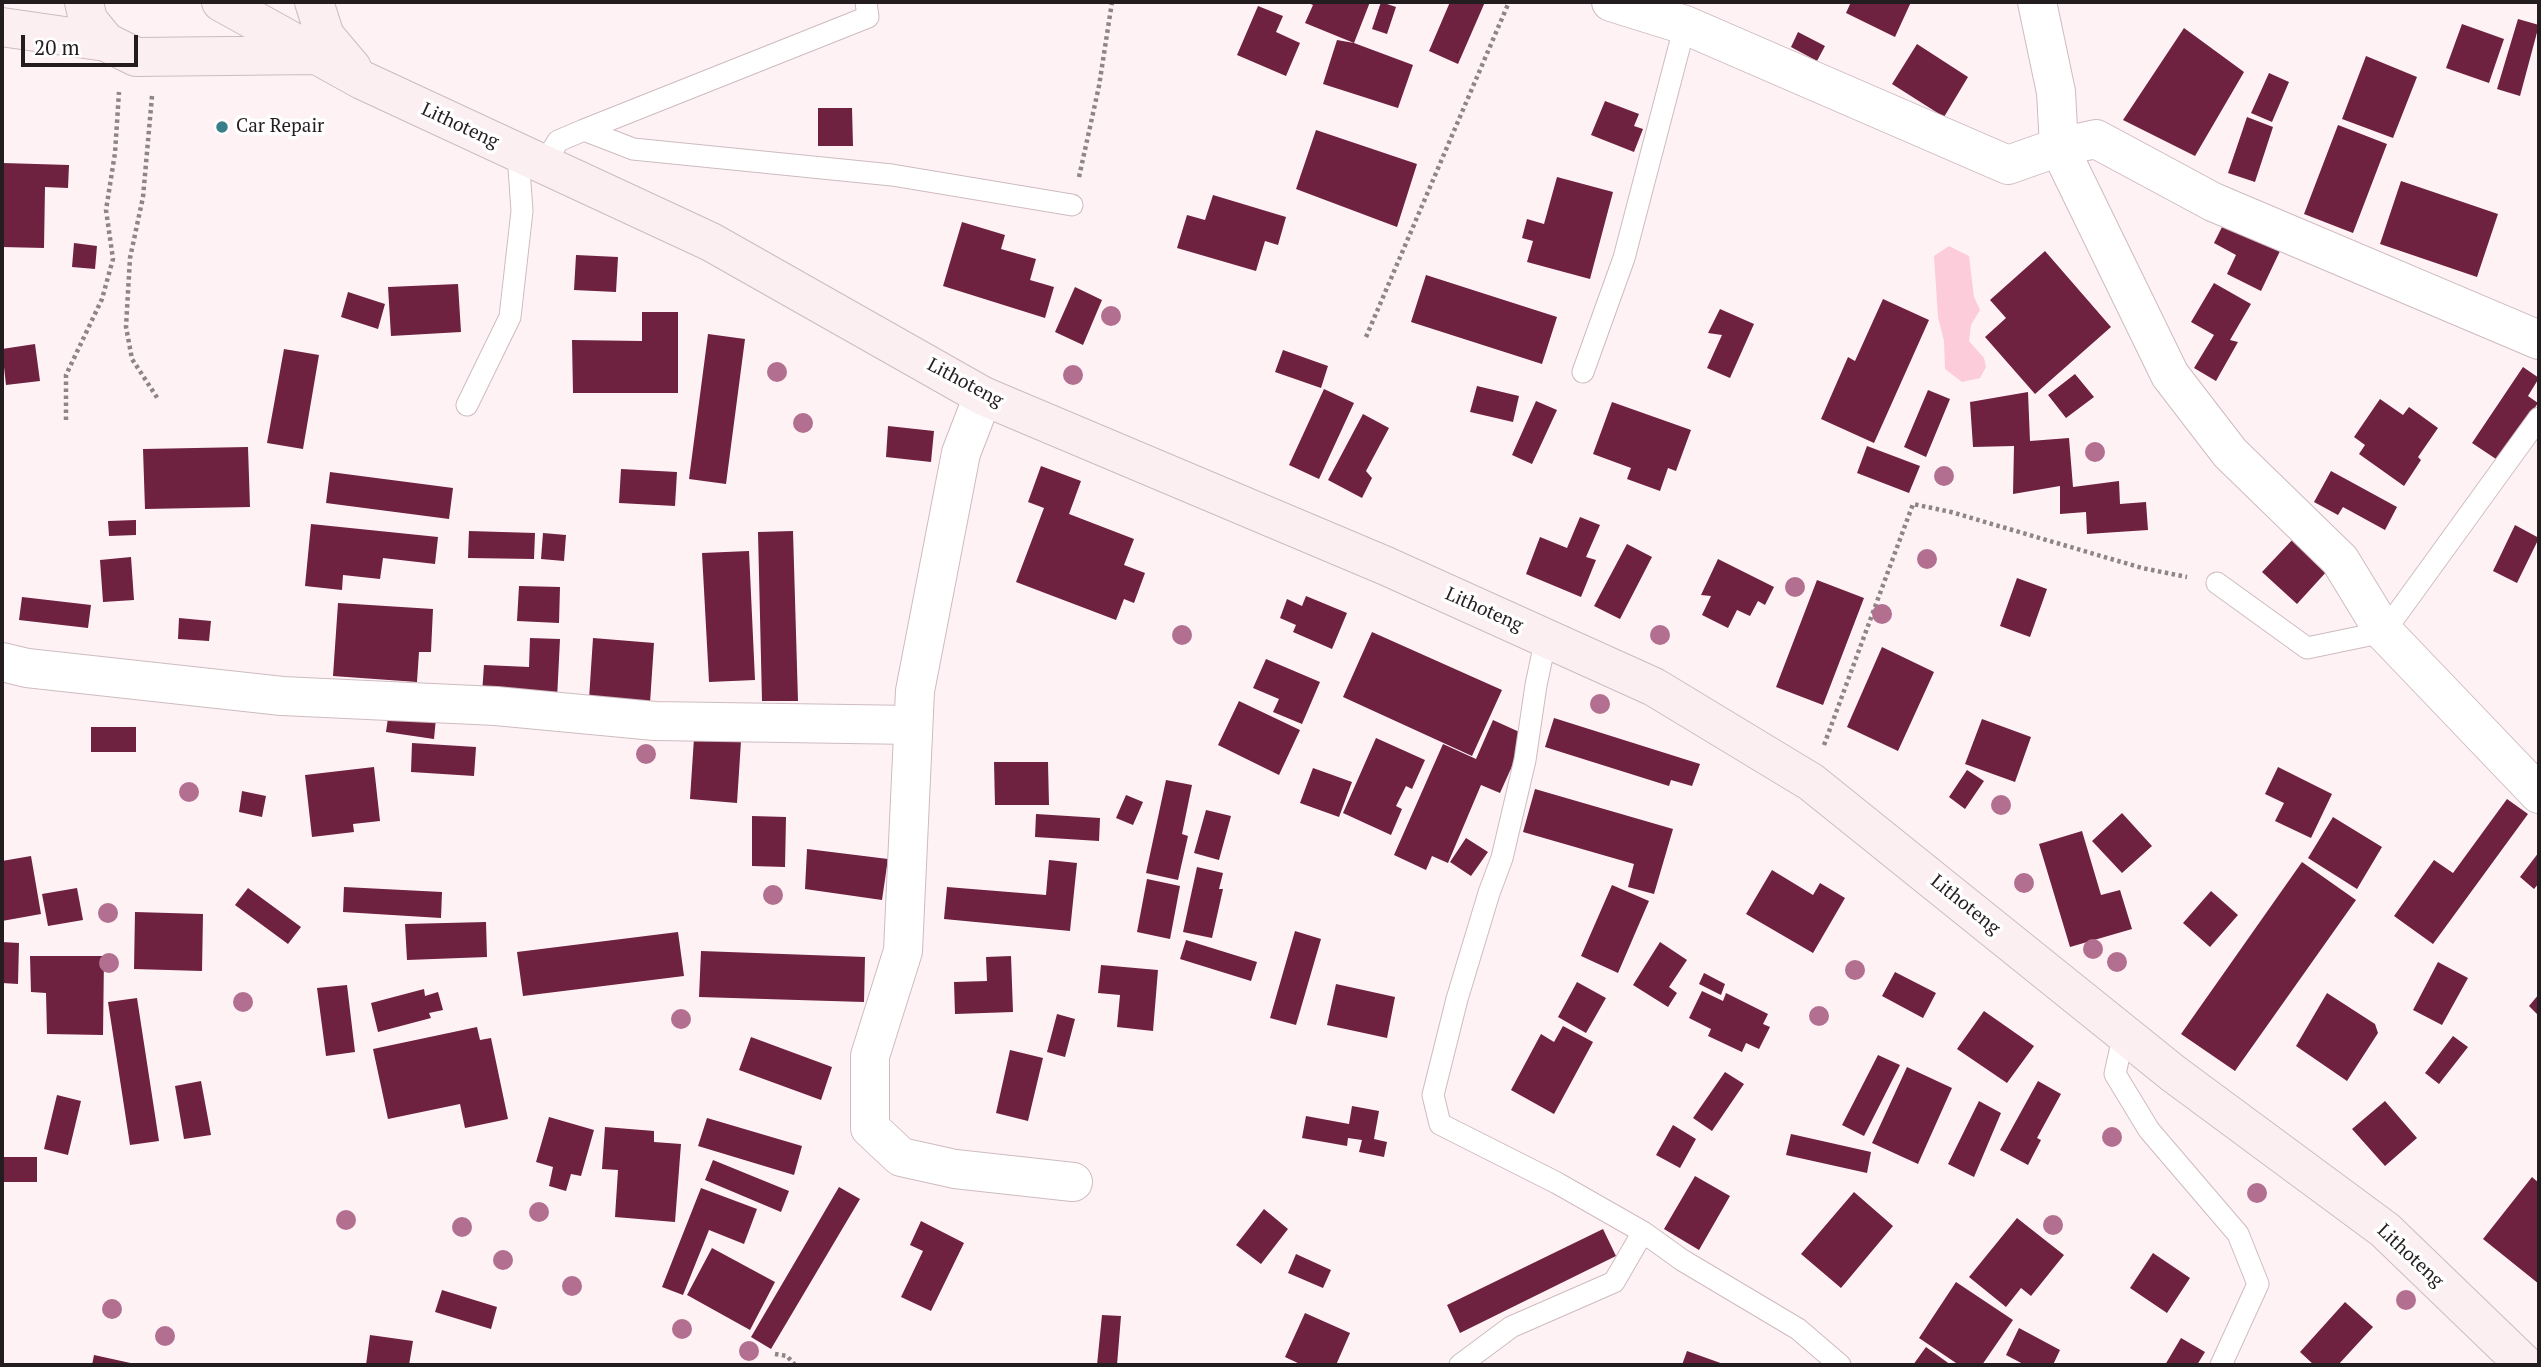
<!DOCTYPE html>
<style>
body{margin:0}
#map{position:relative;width:2541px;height:1367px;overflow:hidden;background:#fef2f5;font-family:"PT Serif",serif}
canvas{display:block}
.frame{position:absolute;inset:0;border:4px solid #241d1f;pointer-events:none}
.scale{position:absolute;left:21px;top:35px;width:117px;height:32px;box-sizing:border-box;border:4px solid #241d1f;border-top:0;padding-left:9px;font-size:21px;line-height:24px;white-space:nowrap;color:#241d1f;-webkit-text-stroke:5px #fff;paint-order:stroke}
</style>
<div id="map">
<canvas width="2541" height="1367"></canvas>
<div class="frame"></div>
<div class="scale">20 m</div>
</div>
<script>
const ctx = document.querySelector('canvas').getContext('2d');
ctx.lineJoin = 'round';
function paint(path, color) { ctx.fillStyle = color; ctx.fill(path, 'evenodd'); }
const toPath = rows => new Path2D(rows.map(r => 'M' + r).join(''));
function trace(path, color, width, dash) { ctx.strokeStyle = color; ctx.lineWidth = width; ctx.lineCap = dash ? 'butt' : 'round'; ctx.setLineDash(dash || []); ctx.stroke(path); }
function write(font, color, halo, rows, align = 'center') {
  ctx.font = font + ' "PT Serif",serif'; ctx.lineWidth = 7; ctx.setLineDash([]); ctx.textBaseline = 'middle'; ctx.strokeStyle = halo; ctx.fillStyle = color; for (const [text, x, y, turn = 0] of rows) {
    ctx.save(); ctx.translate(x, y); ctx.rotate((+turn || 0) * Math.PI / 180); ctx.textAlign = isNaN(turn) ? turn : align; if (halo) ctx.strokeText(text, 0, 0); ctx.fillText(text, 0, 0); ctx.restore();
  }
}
const green = toPath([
 [1949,246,1969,256,1974,297,1980,310,1971,325,1969,341,1984,358,1986,367,1980,378,1962,382,1945,369,1944,341,1938,317,1934,256]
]);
const building = toPath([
 [1306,2,1370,2,1354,43,1305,23,1313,5],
 [1381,2,1396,7,1387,34,1372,29],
 [1450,2,1485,2,1458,64,1429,51],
 [1851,2,1911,2,1895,37,1846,13],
 [1258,6,1283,16,1276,32,1300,43,1286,76,1237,55],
 [2518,19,2539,25,2520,96,2497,89],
 [2462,24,2504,39,2489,83,2446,68],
 [2184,28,2244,72,2195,156,2123,120],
 [1798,32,1825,46,1817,61,1791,47],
 [1337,40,1354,43,1413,65,1398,108,1323,84],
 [1917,44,1968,77,1944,117,1892,84],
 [2366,56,2417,77,2393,138,2342,119],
 [2269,73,2289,82,2272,122,2251,113],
 [1605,101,1639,114,1634,126,1643,129,1634,152,1591,135],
 [818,108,852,108,853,146,818,146],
 [2247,117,2273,127,2255,182,2228,173],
 [2338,125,2387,144,2353,233,2304,214],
 [1316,130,1417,164,1397,227,1296,189],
 [3,163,69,165,68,188,45,187,44,248,2,247],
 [1557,177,1613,192,1590,279,1527,262,1533,241,1522,238,1527,219,1544,224],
 [2401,181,2498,214,2477,277,2380,244],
 [1213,195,1286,217,1278,245,1265,241,1256,271,1177,248,1187,215,1205,220],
 [2225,221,2281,249,2261,291,2227,274,2236,255,2214,243],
 [962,222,1005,235,1001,249,1036,259,1030,280,1054,287,1045,318,943,286],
 [74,243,97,246,95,269,72,267],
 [2045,251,2111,327,2035,394,1985,337,2006,318,1990,300],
 [576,255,618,257,616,292,574,290],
 [1426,275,1557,317,1542,364,1411,322],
 [2214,283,2251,304,2230,340,2238,342,2216,381,2194,368,2214,335,2191,322],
 [458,284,461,332,391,336,388,287],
 [1075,287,1102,300,1083,345,1055,332],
 [348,292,385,304,378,329,341,317],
 [1883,299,1929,320,1874,443,1821,419,1848,357,1855,361],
 [1720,309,1754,324,1730,378,1707,368,1722,335,1708,333],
 [642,312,678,312,678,393,573,393,572,340,642,341],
 [708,334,745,339,726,484,689,479],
 [35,344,40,381,6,385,2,349],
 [284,349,319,355,303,449,267,443],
 [1283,350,1328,366,1321,388,1275,372],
 [2523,367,2539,378,2528,396,2538,403,2499,461,2472,443],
 [2075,374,2094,397,2066,418,2048,395],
 [1477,386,1519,396,1513,422,1470,412],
 [1324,389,1354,403,1319,479,1289,465],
 [1928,390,1950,399,1926,457,1904,447],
 [2028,392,2030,441,2069,438,2073,487,2119,481,2120,504,2146,502,2148,530,2087,534,2086,512,2060,514,2060,486,2013,494,2014,446,1973,447,1970,402],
 [2380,399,2403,415,2409,407,2438,428,2418,457,2421,460,2404,486,2359,454,2365,445,2354,437],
 [1536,401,1557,410,1532,464,1512,455],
 [1612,402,1691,430,1676,471,1668,468,1660,491,1627,479,1631,468,1593,454],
 [1363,414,1389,428,1366,471,1372,478,1362,498,1328,480],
 [888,426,934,431,931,462,886,457],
 [1867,446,1920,466,1909,493,1857,473],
 [248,447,250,507,145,509,143,449],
 [1041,466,1081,481,1069,514,1134,539,1124,565,1145,573,1134,603,1124,599,1116,620,1016,582,1044,508,1028,502],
 [621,469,677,472,675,506,619,503],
 [2331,471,2397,507,2385,530,2343,507,2338,515,2314,502],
 [330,472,453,488,449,519,326,503],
 [1580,517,1600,525,1586,557,1596,560,1581,597,1526,574,1540,537,1567,548],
 [136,520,136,535,109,536,108,521],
 [311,524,438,537,435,564,383,558,380,579,343,575,342,590,305,586],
 [2515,525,2539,538,2517,583,2493,571],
 [469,531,535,533,534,559,468,558],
 [793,531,798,701,762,701,758,532],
 [543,533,566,535,564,561,541,559],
 [2294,538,2328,570,2297,604,2262,572],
 [1627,544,1652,557,1620,619,1594,606],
 [749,551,755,680,709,682,702,553],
 [131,557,134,600,103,602,100,560],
 [1718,559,1774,587,1765,605,1758,601,1750,616,1737,610,1728,628,1702,615,1711,596,1701,595],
 [2017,578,2047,589,2030,637,2000,626],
 [1817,580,1864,598,1823,705,1776,687],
 [519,586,560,587,559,623,517,621],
 [1306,596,1347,613,1332,649,1293,632,1296,625,1280,618,1287,599,1302,606],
 [22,597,91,605,88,628,19,620],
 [338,603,433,609,431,652,419,652,417,682,333,676],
 [179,618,211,621,209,641,178,639],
 [1372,632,1502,690,1472,756,1343,697],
 [530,638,560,639,557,699,482,694,484,665,529,667],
 [593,638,654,643,650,703,589,699],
 [1882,647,1934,672,1898,751,1847,727],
 [1266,659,1320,682,1302,724,1273,712,1279,699,1253,688],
 [1239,701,1300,730,1279,775,1218,745],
 [389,711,436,718,434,739,386,732],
 [1554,718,1700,764,1692,786,1671,780,1669,786,1545,747],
 [1982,719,2031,737,2015,782,1965,764],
 [1493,720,1526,735,1500,793,1481,785,1448,863,1432,856,1426,870,1394,855,1443,744,1476,759],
 [91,727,136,727,136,752,91,752],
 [694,738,741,741,737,803,690,799],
 [1376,738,1425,760,1412,789,1406,786,1396,806,1402,809,1391,835,1343,813],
 [412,743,476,747,474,776,411,772],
 [994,762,1048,762,1049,805,995,805],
 [374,767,380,821,353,824,354,832,312,837,305,775],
 [2278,767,2332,794,2311,838,2275,821,2284,803,2265,794],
 [1313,768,1352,782,1339,817,1300,803],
 [1967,770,1984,781,1965,809,1949,797],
 [1166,780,1192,785,1182,834,1188,836,1178,880,1146,873],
 [1535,789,1673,829,1654,894,1628,887,1634,864,1523,832],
 [242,791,266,796,262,817,239,812],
 [1126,795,1143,802,1133,825,1116,818],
 [2507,799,2528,814,2433,944,2394,916,2434,860,2453,873],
 [1206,810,1231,816,1219,860,1194,853],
 [2122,813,2152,846,2122,873,2092,841],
 [1036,814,1100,818,1099,841,1035,837],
 [752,816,786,817,785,867,752,866],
 [2333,817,2382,847,2357,889,2308,858],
 [2082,831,2101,895,2120,890,2132,929,2070,947,2039,844],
 [1466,838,1488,852,1471,876,1450,862],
 [807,849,888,859,882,900,805,889],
 [2539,852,2539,883,2534,889,2520,877],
 [31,856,41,914,2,921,2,861],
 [1049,860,1077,863,1070,931,944,919,947,887,1046,895],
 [2302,862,2356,900,2235,1071,2181,1034],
 [1197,867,1223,873,1219,889,1223,889,1212,938,1183,932],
 [1772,870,1813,895,1820,883,1845,898,1813,953,1746,914],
 [1147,879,1180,886,1170,939,1137,932],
 [1612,885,1649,901,1618,973,1581,956],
 [344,887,442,892,441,918,343,912],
 [77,888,83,920,48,926,42,894],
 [248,888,301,927,288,944,235,905],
 [2211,891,2238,915,2210,947,2183,923],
 [135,912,203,914,202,971,134,969],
 [486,922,487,957,407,960,405,924],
 [1295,931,1321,939,1296,1025,1270,1018],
 [678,932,684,976,523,996,517,952],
 [1186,940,1257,962,1251,981,1180,959],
 [2,942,19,943,18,984,2,983],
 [1660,942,1687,960,1669,987,1677,993,1668,1007,1633,985],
 [701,951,865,957,864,1002,699,997],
 [30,956,104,956,103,1035,47,1034,46,993,31,992],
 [1011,956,1013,1012,955,1014,954,982,987,981,986,957],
 [2438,962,2468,978,2442,1025,2413,1010],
 [1101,965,1158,970,1153,1031,1117,1027,1120,995,1098,993],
 [1895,972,1936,993,1923,1018,1882,996],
 [1704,973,1725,984,1721,995,1699,984],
 [1577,982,1606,998,1586,1033,1558,1017],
 [1336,984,1395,997,1387,1038,1327,1025],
 [347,985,355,1052,326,1056,317,988],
 [424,989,425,996,438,992,443,1010,429,1013,431,1018,378,1032,371,1003],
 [1702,991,1723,1001,1726,993,1768,1014,1763,1024,1770,1027,1759,1049,1746,1043,1742,1052,1708,1036,1711,1029,1689,1018],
 [2327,993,2375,1024,2378,1033,2347,1081,2296,1046],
 [2539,994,2539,1016,2529,1006],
 [137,998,159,1141,130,1145,108,1002],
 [1984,1011,2034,1046,2007,1083,1957,1049],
 [1057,1014,1075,1019,1065,1057,1047,1052],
 [1563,1026,1593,1042,1554,1114,1511,1090,1541,1034,1554,1042],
 [477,1027,480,1040,491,1038,508,1119,465,1128,460,1104,388,1119,373,1049],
 [2453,1036,2468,1047,2439,1084,2425,1073],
 [751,1037,832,1067,821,1100,739,1070],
 [1010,1050,1043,1058,1028,1121,996,1113],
 [1878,1055,1900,1065,1864,1136,1842,1125],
 [1907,1067,1952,1088,1918,1164,1872,1143],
 [1725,1072,1744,1084,1712,1131,1693,1118],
 [201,1081,211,1135,184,1139,175,1086],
 [2038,1081,2061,1094,2037,1138,2041,1140,2028,1165,2000,1150],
 [57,1095,81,1101,68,1155,44,1149],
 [1979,1101,2001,1113,1974,1177,1948,1164],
 [2385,1101,2417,1138,2385,1166,2352,1129],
 [1352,1106,1379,1111,1374,1139,1387,1142,1384,1157,1359,1152,1362,1140,1348,1138,1347,1146,1302,1138,1306,1116,1349,1124],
 [549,1117,594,1130,581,1176,571,1174,566,1191,549,1186,553,1167,536,1162],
 [707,1118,802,1146,794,1175,698,1146],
 [1673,1125,1696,1139,1680,1168,1656,1155],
 [605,1127,654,1131,654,1142,681,1144,675,1222,615,1217,618,1170,602,1169],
 [1791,1134,1871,1152,1867,1173,1786,1155],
 [2,1157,37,1157,37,1182,2,1182],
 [713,1160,789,1191,781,1212,705,1180],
 [1695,1176,1730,1196,1699,1250,1664,1229],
 [2532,1177,2539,1183,2539,1284,2483,1239],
 [839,1187,860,1199,771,1349,751,1337],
 [701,1188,757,1209,744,1244,709,1230,683,1295,662,1287],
 [1854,1192,1893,1226,1841,1288,1801,1254],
 [1264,1209,1288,1229,1261,1264,1236,1245],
 [2017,1218,2064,1255,2031,1296,2021,1288,2006,1307,1969,1277],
 [921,1221,964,1243,931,1311,901,1297,923,1251,910,1245],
 [1603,1229,1616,1256,1460,1333,1447,1305],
 [712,1248,775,1282,750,1330,687,1295],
 [2153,1253,2190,1278,2167,1313,2130,1288],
 [1296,1254,1331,1270,1323,1288,1288,1273],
 [1956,1282,2013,1320,1982,1365,1959,1365,1919,1338],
 [442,1290,497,1307,491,1329,435,1312],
 [2345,1302,2373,1327,2338,1365,2314,1365,2300,1352],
 [1305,1313,1350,1333,1336,1365,1302,1365,1285,1357],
 [1102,1315,1121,1316,1117,1365,1097,1365],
 [2019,1328,2060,1350,2053,1365,2025,1365,2006,1355],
 [370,1335,413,1341,409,1365,366,1365],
 [2181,1338,2205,1352,2197,1365,2165,1365],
 [1926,1347,1951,1365,1913,1365],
 [1687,1351,1726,1365,1682,1365],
 [94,1355,135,1364,135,1365,92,1365]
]);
const path = toPath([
 [152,96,143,197,130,258,126,327,132,359,158,399],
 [1079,177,1099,86,1112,2],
 [1366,337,1509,2],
 [66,420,66,375,102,299,113,259,106,210,115,153,119,92],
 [1824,745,1913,504,1951,512,2142,568,2187,577],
 [775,1354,787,1356,795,1365]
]);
const service = toPath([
 [584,130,868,17,866,2],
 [543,166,558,141,584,130,633,149,892,175,1072,205],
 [1583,372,1624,258,1685,25],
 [467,405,510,317,522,211,518,154],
 [2217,583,2307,648,2384,632,2539,418],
 [1546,638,1536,685,1525,760,1502,858,1489,893,1457,999,1433,1095,1440,1124,1557,1183,1643,1232,1682,1260,1798,1329,1840,1365],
 [2124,1033,2115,1074,2149,1130,2238,1234,2258,1284,2221,1365],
 [1460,1365,1511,1327,1614,1282,1643,1232]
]);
const minor = toPath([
 [1611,2,1685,25,2008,165,2059,147,2096,139,2213,202,2539,340],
 [2037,2,2056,92,2059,147,2170,375,2230,453,2340,560,2384,632,2539,794],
 [983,396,961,453,915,691,903,951,870,1056,870,1128,901,1157,955,1169,1073,1182],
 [2,662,27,668,282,696,496,706,655,721,913,725]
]);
const secondary = toPath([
 [84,2,88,20,106,42,136,57,316,55],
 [221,2,362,80,711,242,983,396,1386,566,1654,687,1811,782,2174,1074,2385,1230,2525,1365],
 [314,2,325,36,352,68],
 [2,27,106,42]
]);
const trees = [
 [1111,316],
 [777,372],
 [1073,375],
 [803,423],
 [2095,452],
 [1944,476],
 [1927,559],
 [1795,587],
 [1882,614],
 [1182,635],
 [1660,635],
 [1600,704],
 [646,754],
 [189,792],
 [2001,805],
 [2024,883],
 [773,895],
 [108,913],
 [2093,949],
 [2117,962],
 [109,963],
 [1855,970],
 [243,1002],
 [1819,1016],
 [681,1019],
 [2112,1137],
 [2257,1193],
 [539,1212],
 [346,1220],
 [2053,1225],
 [462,1227],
 [503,1260],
 [572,1286],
 [2406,1300],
 [112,1309],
 [682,1329],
 [165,1336],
 [749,1351]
];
const markers = [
 [222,127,7,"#397f8a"]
];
const streetNames = [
 ["Lithoteng",460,126,25],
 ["Lithoteng",965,383,28],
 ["Lithoteng",1484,610,24],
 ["Lithoteng",1965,905,39],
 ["Lithoteng",2410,1256,43]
];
const poiNames = [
 ["Car Repair",236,127]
];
paint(green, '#fdccda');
paint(building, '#6f2140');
trace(service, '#cebbc0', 23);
trace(minor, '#cebbc0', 40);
trace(secondary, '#cebbc0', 40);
trace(path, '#8e8587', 4.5, [3.5, 3.5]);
trace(service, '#fff', 21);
trace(minor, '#fff', 38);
trace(secondary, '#fbeff2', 38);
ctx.fillStyle = '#b26f8f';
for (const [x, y] of trees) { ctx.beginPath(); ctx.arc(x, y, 10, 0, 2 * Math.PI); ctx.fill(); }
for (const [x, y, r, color] of markers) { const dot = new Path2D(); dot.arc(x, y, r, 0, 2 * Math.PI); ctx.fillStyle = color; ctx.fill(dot); trace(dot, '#fff', 2.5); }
write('19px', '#241d1f', '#fff', streetNames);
write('19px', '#241d1f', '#fff', poiNames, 'left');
</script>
